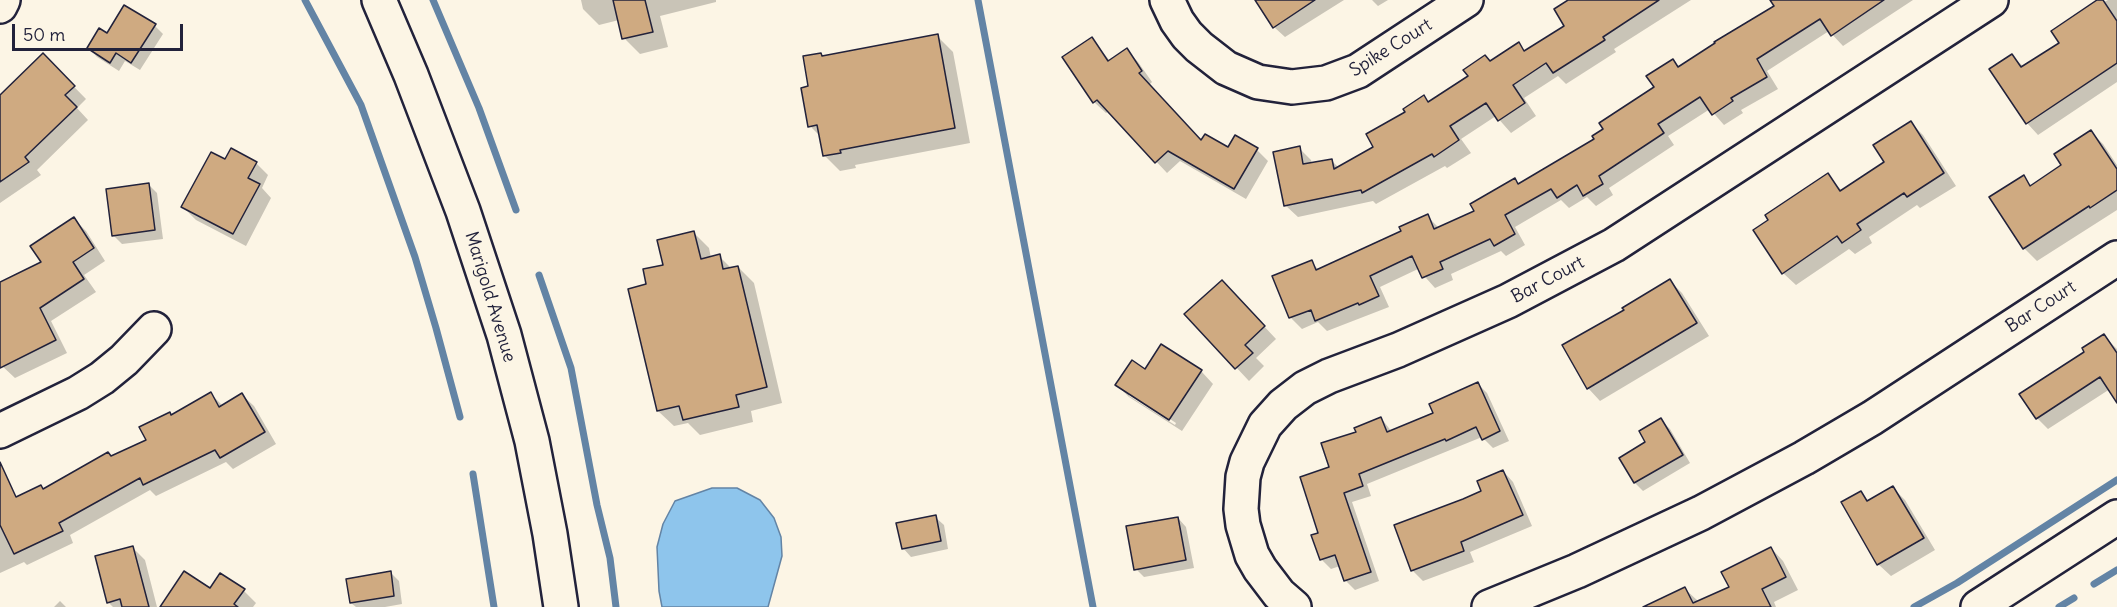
<!DOCTYPE html>
<style>
body{margin:0}
#map{position:relative;width:2117px;height:607px;overflow:hidden;background:#fcf5e5;font-family:Delius,sans-serif}
canvas{display:block}
.scale{position:absolute;left:12px;top:24px;width:171px;height:27px;box-sizing:border-box;border:3px solid #22223b;border-top:0;padding-left:8px;font-size:18px;line-height:21px;white-space:nowrap;color:#22223b;-webkit-text-stroke:4px #fcf5e5;paint-order:stroke}
</style>
<div id="map">
<canvas width="2117" height="607"></canvas>
<div class="scale">50 m</div>
</div>
<script>
const ctx = document.querySelector('canvas').getContext('2d');
ctx.lineJoin = 'round';
function paint(path, color) { ctx.fillStyle = color; ctx.fill(path, 'evenodd'); }
const toPath = rows => new Path2D(rows.map(r => 'M' + r).join(''));
function trace(path, color, width, dash) { ctx.strokeStyle = color; ctx.lineWidth = width; ctx.lineCap = dash ? 'butt' : 'round'; ctx.setLineDash(dash || []); ctx.stroke(path); }
function write(font, color, halo, rows, align = 'center') {
  ctx.font = font + ' Delius,sans-serif'; ctx.lineWidth = 5; ctx.setLineDash([]); ctx.textBaseline = 'middle'; ctx.strokeStyle = halo; ctx.fillStyle = color; for (const [text, x, y, turn = 0] of rows) {
    ctx.save(); ctx.translate(x, y); ctx.rotate((+turn || 0) * Math.PI / 180); ctx.textAlign = isNaN(turn) ? turn : align; if (halo) ctx.strokeText(text, 0, 0); ctx.fillText(text, 0, 0); ctx.restore();
  }
}
const water = toPath([
 [712,488,737,488,760,500,774,518,781,537,782,556,768,607,662,607,659,591,657,547,663,524,675,501,712,488]
]);
const shadow = toPath([
 [581,0,716,0,716,2,660,16,668,47,640,54,624,38,619,20,599,25,583,9],
 [1257,0,1344,0,1285,37,1274,27],
 [1372,0,1388,0,1378,6],
 [1571,0,1691,0,1614,49,1616,52,1566,84,1558,76,1524,98,1536,116,1511,133,1496,116,1461,139,1471,153,1447,168,1445,166,1376,204,1373,201,1298,217,1285,205,1299,148,1311,160,1312,164,1331,160,1339,168,1375,147,1424,97,1429,103,1518,44,1526,52,1566,26],
 [1781,0,1913,0,1843,46,1829,31,1767,71,1778,89,1741,110,1743,113,1724,125,1710,109,1668,136,1674,145,1609,188,1613,195,1596,206,1587,197,1569,208,1561,200,1515,227,1525,245,1506,256,1501,251,1451,274,1453,280,1435,288,1418,269,1380,287,1389,307,1327,331,1318,322,1302,329,1290,317,1311,262,1319,270,1403,231,1427,216,1439,228,1476,212,1514,180,1519,185,1596,140,1605,129,1656,87,1673,61,1680,68,1776,7],
 [2100,0,2104,2,2108,0,2117,0,2117,82,2038,135,2027,123,1991,70,2012,56,2024,67,2061,43],
 [155,26,163,34,140,70,125,61,119,71,97,57,89,48,107,35],
 [937,36,953,52,970,143,855,165,856,168,840,171,824,155,821,137,810,126,810,87,821,54,824,57],
 [1092,39,1110,61,1127,50,1138,62,1152,82,1149,85,1202,142,1229,149,1257,150,1268,161,1246,199,1180,161,1167,173,1109,111,1106,113,1094,102,1064,57],
 [43,55,86,99,77,108,88,120,37,170,41,175,0,203,0,97],
 [1911,123,1923,135,1956,186,1920,208,1917,205,1869,237,1872,243,1855,254,1849,249,1796,285,1783,273,1828,175,1842,191,1886,162],
 [2091,132,2103,144,2117,165,2117,210,2037,261,2024,248,1991,198,2023,177,2032,186,2064,165],
 [226,161,256,163,268,175,262,188,271,198,246,246,196,220,183,207],
 [148,184,157,193,163,239,122,244,114,236],
 [74,219,86,231,105,261,84,275,96,292,51,321,67,353,15,378,0,364,0,284,43,263],
 [693,232,709,248,711,258,719,256,732,269,738,267,754,283,782,403,751,411,753,422,700,435,688,423,674,426,658,411,648,286],
 [1670,281,1682,293,1709,336,1600,401,1588,388,1626,310],
 [1234,294,1276,339,1256,358,1264,366,1249,381,1186,314],
 [2104,336,2117,349,2117,398,2110,389,2048,429,2037,418,2086,352],
 [1146,371,1201,371,1213,384,1182,431,1129,397,1117,385],
 [1129,392,1176,423,1175,425,1129,396],
 [1478,384,1487,393,1509,441,1493,448,1482,437,1367,484,1371,496,1352,502,1379,581,1355,590,1345,580,1340,566,1331,569,1321,559,1320,534,1330,468,1358,433,1381,418,1392,432,1435,414],
 [211,394,223,406,242,395,254,406,276,444,233,469,226,462,156,496,150,490,70,535,73,543,27,565,24,562,0,573,0,498,12,492,18,498,44,490,148,441,170,414,172,416],
 [1661,420,1670,429,1690,463,1643,491,1635,483,1621,459,1647,443],
 [1503,471,1513,482,1532,526,1470,552,1474,562,1423,581,1412,570],
 [1893,488,1905,500,1935,550,1891,576,1878,564,1861,493,1869,502],
 [935,517,944,525,948,549,911,557,903,548],
 [1178,518,1186,527,1194,568,1144,577,1136,569],
 [133,548,145,560,157,607,113,607,108,602],
 [1771,548,1783,561,1798,590,1774,602,1776,607,1643,607,1685,589,1698,601,1731,587],
 [390,572,399,581,402,604,385,607,356,607,351,603],
 [210,590,244,591,256,603,253,607,173,607],
 [60,601,66,607,54,607]
]);
const stream = toPath([
 [305,0,361,105,415,257,436,328,460,417],
 [433,0,479,108,516,210],
 [978,0,1093,607],
 [539,275,571,368,597,505,610,558,616,607],
 [473,474,494,607],
 [2094,584,2117,570],
 [1914,607,1957,583,2117,480],
 [2059,607,2074,598]
]);
const building = toPath([
 [613,0,645,0,653,32,622,39,613,0],
 [1255,0,1315,0,1273,28,1255,0],
 [1568,0,1659,0,1603,37,1605,40,1553,73,1546,63,1513,85,1525,103,1498,121,1486,103,1450,126,1459,140,1434,157,1432,154,1362,193,1361,190,1284,206,1273,152,1300,146,1303,164,1332,159,1334,169,1373,147,1366,134,1405,112,1403,109,1424,95,1428,102,1468,76,1463,70,1485,55,1490,61,1519,42,1524,51,1564,26,1554,9,1568,0],
 [1770,0,1884,0,1831,36,1820,19,1757,59,1767,77,1731,98,1733,101,1712,115,1700,97,1658,124,1664,133,1599,176,1603,184,1583,196,1577,185,1557,198,1551,189,1505,215,1515,234,1494,246,1490,239,1440,262,1443,269,1422,278,1412,256,1370,276,1379,296,1359,305,1358,303,1315,321,1311,310,1289,318,1272,276,1312,260,1316,270,1401,231,1399,227,1428,214,1434,229,1474,211,1470,204,1515,178,1518,184,1594,139,1592,136,1603,129,1599,123,1654,87,1646,76,1673,59,1678,67,1715,43,1714,42,1774,6,1770,0],
 [2097,0,2103,0,2117,21,2117,63,2026,124,1989,69,2012,54,2021,67,2059,43,2051,31,2097,0],
 [124,5,156,24,131,63,116,53,110,63,87,48,99,28,107,33,124,5],
 [938,34,955,128,840,150,841,153,823,156,817,125,808,127,801,88,808,86,803,56,821,53,822,56,938,34],
 [1092,37,1108,61,1127,48,1142,71,1139,73,1201,140,1205,134,1228,147,1235,135,1258,148,1234,189,1168,151,1155,163,1097,100,1093,103,1062,57,1092,37],
 [43,53,75,86,65,95,77,107,25,157,29,162,0,182,0,95,43,53],
 [1911,121,1944,173,1907,197,1904,193,1857,224,1861,230,1842,243,1837,236,1782,274,1753,230,1768,220,1765,215,1828,173,1840,191,1884,162,1873,145,1911,121],
 [2091,130,2117,169,2117,190,2090,208,2089,206,2023,249,1989,197,2024,175,2030,186,2061,165,2054,154,2091,130],
 [231,148,257,162,248,178,260,184,233,234,181,207,211,152,225,159,231,148],
 [149,183,155,230,112,236,106,189,149,183],
 [74,217,94,248,73,262,84,279,40,308,56,340,0,368,0,282,41,262,30,246,74,217],
 [694,231,701,259,720,254,723,269,738,266,767,387,736,395,739,407,683,420,679,406,657,411,628,289,646,284,643,269,663,265,657,240,694,231],
 [1670,279,1697,323,1587,389,1562,345,1624,310,1622,308,1670,279],
 [1222,280,1265,326,1245,345,1253,353,1235,369,1184,314,1222,280],
 [2104,334,2117,353,2117,403,2100,377,2036,419,2019,394,2084,352,2082,348,2104,334],
 [1161,344,1202,370,1169,420,1115,385,1132,360,1145,369,1161,344],
 [1478,382,1500,431,1482,440,1476,427,1446,441,1445,439,1359,474,1363,486,1344,493,1371,572,1344,581,1335,555,1320,560,1311,535,1318,533,1300,477,1329,467,1321,443,1356,432,1354,428,1381,417,1387,432,1433,413,1429,404,1478,382],
 [211,392,219,407,242,393,265,432,220,458,215,450,143,485,140,478,59,523,63,531,14,554,0,525,0,462,16,497,41,485,43,489,108,452,111,456,146,440,139,427,170,412,171,415,211,392],
 [1661,418,1683,455,1634,483,1619,458,1645,442,1639,431,1661,418],
 [1503,470,1523,515,1461,542,1464,551,1411,571,1394,525,1463,499,1481,491,1477,481,1503,470],
 [1893,486,1924,538,1877,565,1841,502,1861,491,1867,501,1893,486],
 [936,515,941,541,902,549,896,523,936,515],
 [1178,517,1186,560,1134,570,1126,526,1178,517],
 [133,546,149,607,122,607,120,599,107,603,95,556,133,546],
 [1771,547,1786,577,1762,589,1771,607,1643,607,1685,587,1693,603,1729,587,1721,572,1771,547],
 [184,571,210,588,220,573,245,589,234,604,238,607,160,607,184,571],
 [391,571,394,596,350,603,346,579,391,571]
]);
const minor = toPath([
 [1167,0,1177,21,1187,35,1199,47,1226,68,1258,82,1292,87,1326,83,1358,71,1466,0],
 [0,6,3,0],
 [0,431,78,393,102,378,124,360,154,329],
 [1294,607,1279,594,1260,569,1252,555,1243,525,1241,509,1243,477,1247,462,1265,425,1283,405,1305,388,1329,376,1398,350,1508,301,1614,245,1991,0],
 [1489,607,1577,571,1701,513,1804,458,1872,418,2117,258],
 [1978,607,2117,517]
]);
const major = toPath([
 [379,0,411,75,463,211,504,335,532,441,550,534,561,607]
]);
const streetNames = [
 ["Spike Court",1391,48,-32],
 ["Bar Court",1548,280,-28],
 ["Marigold Avenue",490,297,73],
 ["Bar Court",2041,307,-33]
];
paint(water, '#8ec5ec');
trace(water, '#6384a5', 1.5);
paint(shadow, '#0003');
trace(stream, '#6384a5', 7);
paint(building, '#cfaa81');
trace(building, '#22223b', 1.5);
trace(minor, '#22223b', 38);
trace(major, '#22223b', 38);
trace(minor, '#fcf5e5', 33);
trace(major, '#fcf5e5', 33);
write('18px', '#22223b', '#fcf5e5', streetNames);
</script>
